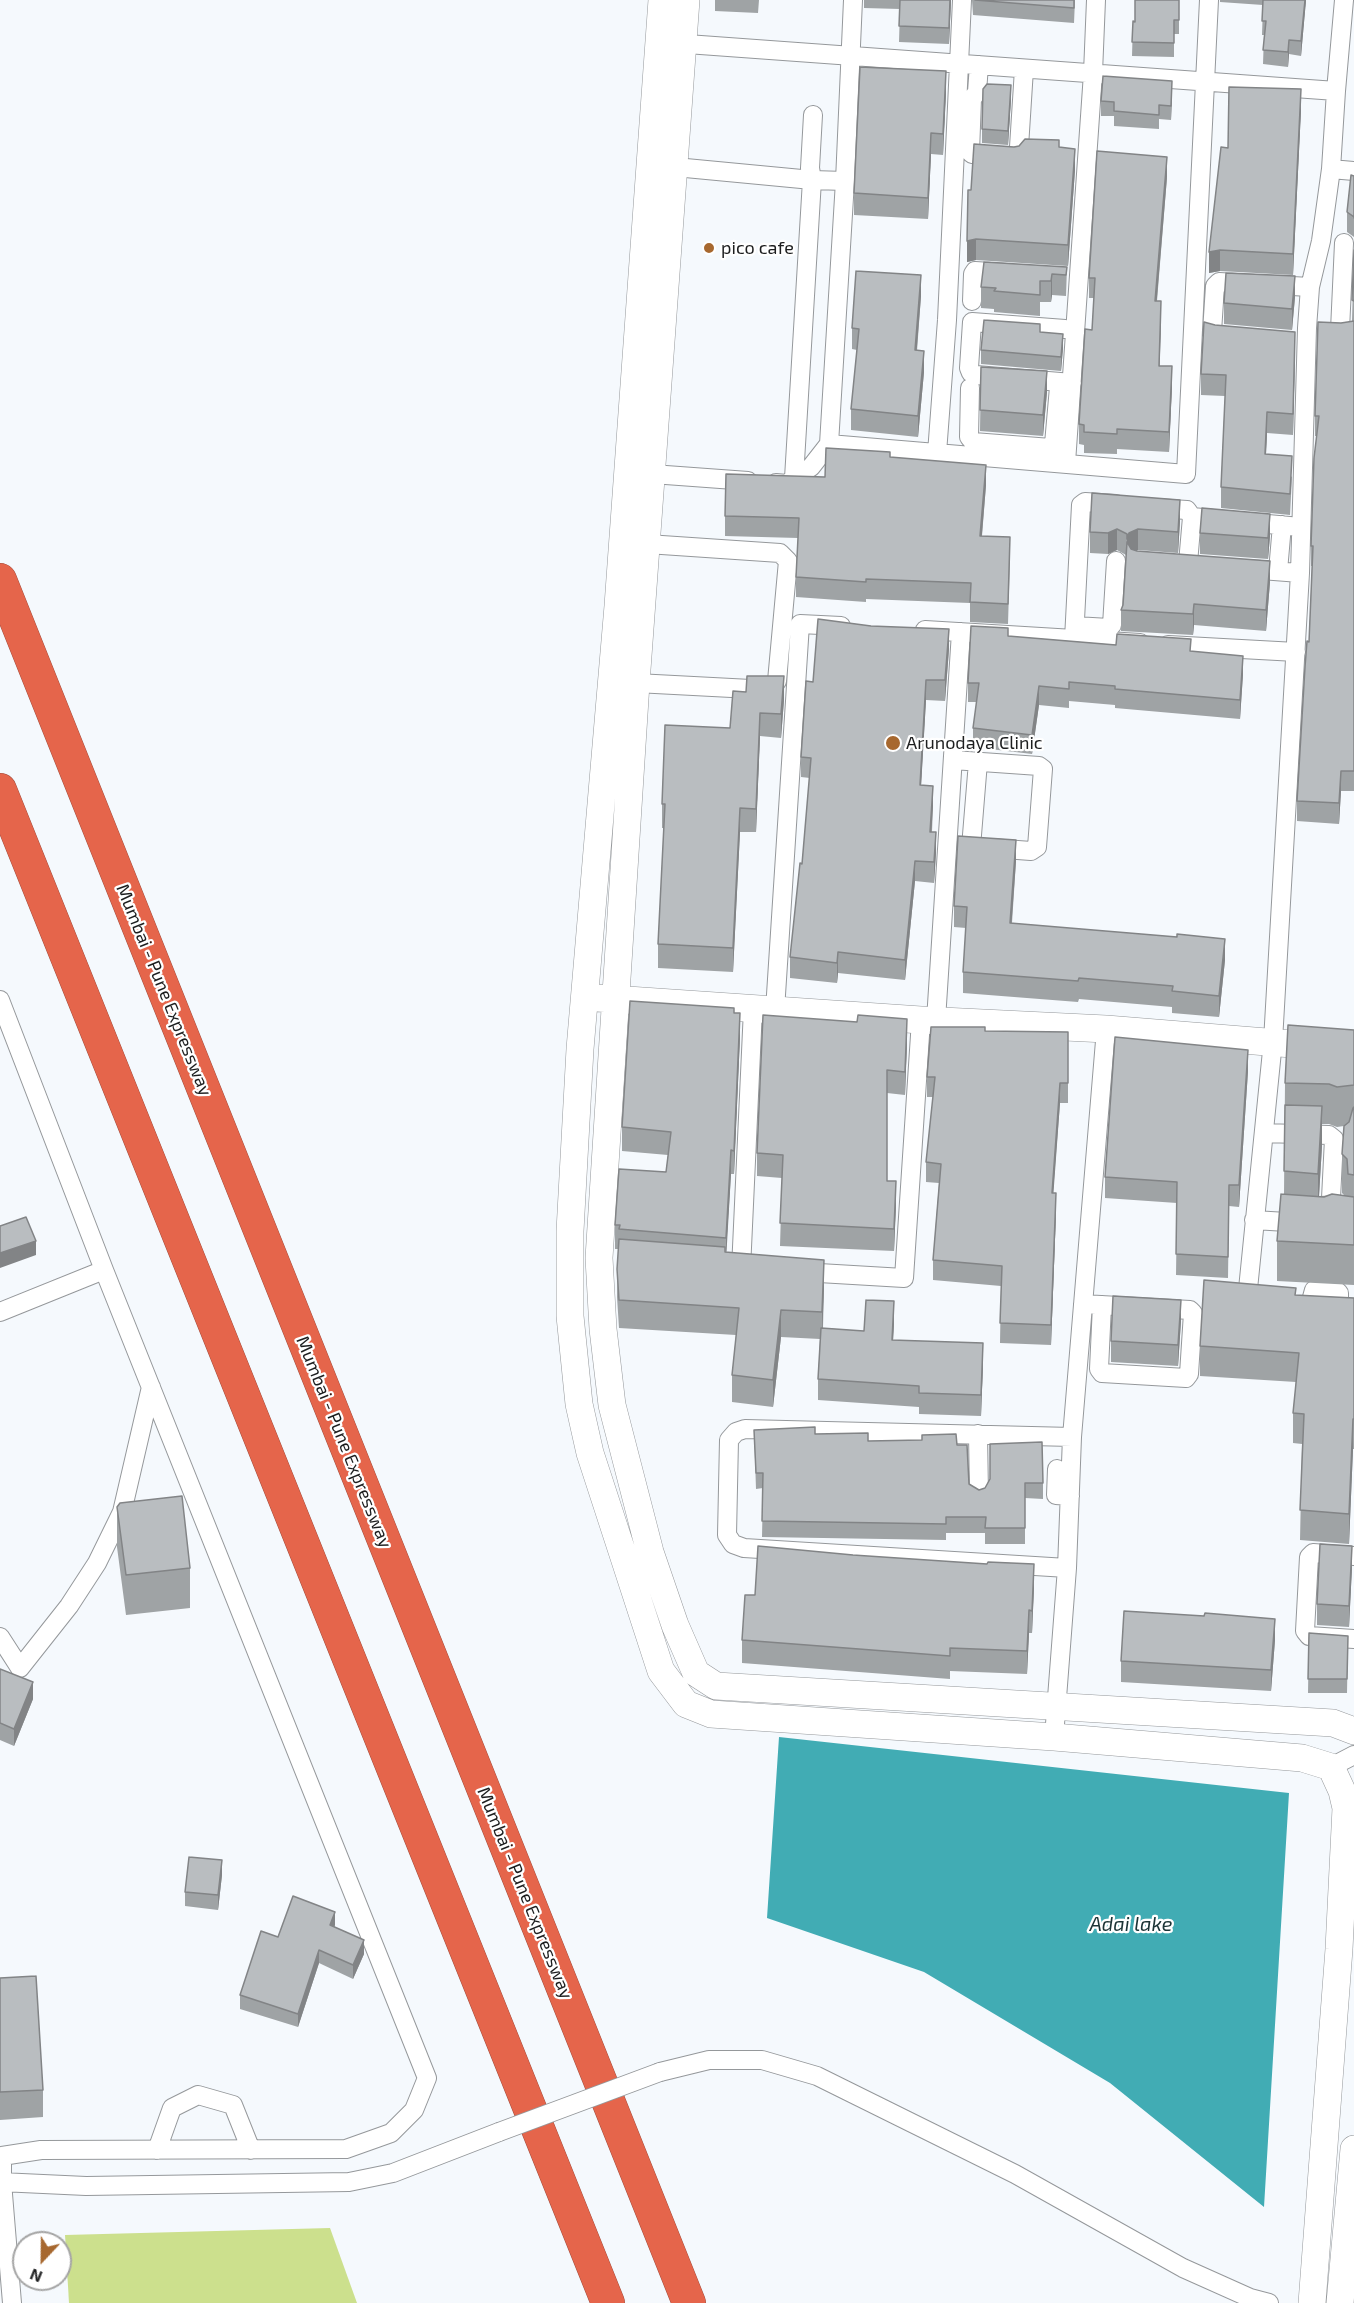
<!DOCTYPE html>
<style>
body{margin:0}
#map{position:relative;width:1354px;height:2303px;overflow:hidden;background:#f5f9fd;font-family:"Exo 2",sans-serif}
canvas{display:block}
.north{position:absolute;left:12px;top:2231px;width:60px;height:60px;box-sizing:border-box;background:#fff;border:2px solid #a5a5a5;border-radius:50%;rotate:202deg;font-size:16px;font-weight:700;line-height:24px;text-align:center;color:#1d1e1f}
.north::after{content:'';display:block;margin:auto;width:21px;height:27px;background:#a7682f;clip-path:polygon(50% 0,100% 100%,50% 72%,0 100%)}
</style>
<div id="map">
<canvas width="1354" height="2303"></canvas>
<div class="north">N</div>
</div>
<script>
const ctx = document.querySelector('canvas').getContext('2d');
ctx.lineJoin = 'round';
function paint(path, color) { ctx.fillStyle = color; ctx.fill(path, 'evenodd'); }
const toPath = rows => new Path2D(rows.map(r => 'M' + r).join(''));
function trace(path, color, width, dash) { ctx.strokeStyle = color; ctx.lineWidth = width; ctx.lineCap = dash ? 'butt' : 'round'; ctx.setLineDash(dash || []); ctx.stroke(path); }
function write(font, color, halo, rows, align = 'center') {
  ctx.font = font + ' "Exo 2",sans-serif'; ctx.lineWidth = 4.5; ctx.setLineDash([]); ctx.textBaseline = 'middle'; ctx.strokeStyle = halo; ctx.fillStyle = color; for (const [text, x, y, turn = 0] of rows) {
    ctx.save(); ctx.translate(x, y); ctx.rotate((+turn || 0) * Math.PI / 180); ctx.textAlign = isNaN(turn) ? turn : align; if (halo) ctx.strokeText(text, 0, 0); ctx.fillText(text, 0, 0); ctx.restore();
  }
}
const green = toPath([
 [330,2228,357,2303,69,2303,65,2235]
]);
const water = toPath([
 [779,1737,1289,1793,1264,2207,1110,2083,924,1972,767,1918]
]);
const street = toPath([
 [673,43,1336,91,1331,169,1321,241,1310,287,1307,328,1300,573,1273,1041,1248,1289,1255,1299,1261,1300],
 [979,65,977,92,972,99,970,152,972,154,996,156],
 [1336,91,1344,0],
 [813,115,810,168,812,180,845,181],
 [1019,147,1024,69],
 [675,167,812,180,794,478,787,484,776,483],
 [1331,169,1354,171],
 [972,301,973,274,975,271,1007,273],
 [1065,329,972,322,969,368,971,373,976,375,1072,383],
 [1340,330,1344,243],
 [1227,336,1216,335,1212,332,1215,286,1219,282,1310,287],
 [970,388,969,437,973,442,1051,448,1054,444,1059,387],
 [829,444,1186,474,1209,0],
 [937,453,947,320,962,0],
 [1066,463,1093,73,1096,0],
 [652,474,748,481],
 [794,478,811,467,829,444,845,181,853,0],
 [1156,508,1187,510,1192,517,1300,527],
 [1188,563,1192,517],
 [1248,569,1300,573],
 [1278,571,1282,525],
 [1075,626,1109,628,1112,625,1116,561],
 [925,630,1140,643],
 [1074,639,1081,505,1085,502,1116,504],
 [1168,645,1296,652],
 [636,683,770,690,777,681,788,561,780,553,647,544],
 [953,760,1039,766,1043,769,1037,847,1031,851,991,848],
 [971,847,978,762],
 [0,1000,104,1270,427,2078,414,2110,391,2133,346,2149,41,2150,2,2156,2,2182,12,2303],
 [775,1010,800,624,841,626],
 [936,1020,961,632],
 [1264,1133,1329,1135,1334,1139,1330,1218],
 [1254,1220,1303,1223],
 [750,1269,741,1269,753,1009],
 [802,1272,904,1278,921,1020],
 [1311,1301,1314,1290,1337,1291,1339,1293,1339,1303],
 [1083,1304,1190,1310,1193,1313,1189,1374,1186,1378,1102,1373,1099,1369,1102,1305],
 [0,1312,104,1270],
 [978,1434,979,1494],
 [1057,1469,1056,1495,1070,1496],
 [1354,1556,1313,1553,1309,1557,1305,1631,1309,1636,1354,1639],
 [1067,1568,744,1548,733,1544,727,1535,729,1440,736,1432,745,1429,1072,1437],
 [0,1637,20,1668,69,1606,97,1563,122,1512,151,1387],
 [1054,1737,1067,1568,1072,1437,1106,1029],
 [1331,1767,1354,1755],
 [660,2072,709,2060,762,2060,817,2076,1015,2174,1183,2268,1250,2298,1269,2303],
 [157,2150,172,2108,198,2095,233,2105,251,2150],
 [0,2182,86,2186,349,2182,393,2173,499,2132]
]);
const secondary = toPath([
 [662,0,618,606,580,1049,570,1231,570,1316,579,1404,590,1453,661,1671,686,1704,711,1714,1054,1737,1302,1758,1331,1767,1342,1791,1346,1808,1339,1949,1312,2303],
 [686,0,636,683,599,1258,603,1329,612,1405,650,1552,675,1625,696,1673,716,1686,1333,1723,1354,1731],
 [598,998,921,1020,1106,1029,1354,1049],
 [1340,2303,1354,2149]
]);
const highway = toPath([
 [0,580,689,2303],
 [0,790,608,2303]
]);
const streetBridge = toPath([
 [499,2132,660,2072]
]);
const wall = toPath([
 [715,0,759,0,758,13,715,11],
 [864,0,951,0,949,44,899,42,900,9,864,8],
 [972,0,1075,0,1074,23,973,15],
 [1179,0,1179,34,1174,34,1174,57,1132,56,1133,21,1135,22],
 [1220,0,1306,0,1301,56,1289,54,1288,67,1263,64,1264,35,1262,35,1263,5,1220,2],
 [946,92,943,155,931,154,928,219,854,215,854,193],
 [1172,95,1171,120,1159,119,1159,129,1114,126,1114,116,1101,116,1101,101],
 [1011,99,1008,145,982,143,982,129],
 [1301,110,1293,275,1220,271,1209,273,1228,148],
 [1019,146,1059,147,1075,170,1068,266,976,260,967,262,971,190,1014,147],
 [1354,176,1354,239,1354,237,1347,232,1347,212],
 [1167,177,1157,301,1161,322,1159,366,1172,386,1169,452,1117,449,1117,454,1084,453,1084,445,1079,444,1079,424,1092,330,1094,298,1089,298,1089,278],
 [1354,250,1354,321,1352,321],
 [1067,267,1066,296,1052,295,1051,302,1040,302,1040,316,994,312,994,309,981,308,981,287],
 [921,296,917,351,924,372,918,437,851,430,851,409,857,350,852,349,852,328],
 [1295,297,1292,330,1224,324,1224,303],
 [1354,321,1354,791,1341,791,1339,824,1297,821,1297,801,1309,642,1312,566,1311,566,1311,546,1317,436,1315,436,1315,416,1341,323],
 [1040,332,1063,348,1061,371,981,364,981,350],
 [1295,353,1293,435,1267,433,1266,454,1292,477,1290,515,1221,508,1221,487,1225,396,1201,395,1201,374],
 [981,367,1047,392,1043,436,980,431],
 [890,457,986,485,982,536,1010,558,1008,624,970,622,970,603,866,599,866,602,796,597,796,577,798,538,725,536,725,516,825,477],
 [1180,521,1178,553,1138,550,1136,551,1270,582,1266,631,1194,625,1193,635,1121,631,1121,610,1123,605,1126,555,1117,550,1108,554,1090,553,1090,532],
 [1200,533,1270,536,1268,559,1200,554],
 [1008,636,1191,651,1243,674,1240,719,1115,708,1115,705,1069,701,1069,708,1039,705,1032,754,973,747,973,728,977,702,968,702,968,683],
 [949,649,945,701,926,700,921,785,933,806,932,832,936,853,934,883,915,881,905,980,838,973,837,983,790,978,790,957,802,864,810,778,801,777,801,757,813,682],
 [784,700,781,738,760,736,756,832,740,832,733,972,658,968,658,944,664,828,662,828,662,804,730,728],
 [1016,861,1012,923,1225,960,1219,1017,1172,1013,1172,1007,1079,999,1078,1002,963,993,963,972,966,928,954,927,954,906],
 [734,1013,740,1037,734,1174,731,1174,726,1252,824,1287,823,1328,864,1331,894,1323,893,1340,983,1364,981,1416,919,1414,919,1407,818,1400,818,1379,820,1339,781,1337,773,1407,732,1402,732,1375,736,1335,619,1328,617,1297,618,1249,615,1249,615,1225,666,1172,668,1155,622,1151,622,1127],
 [1354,1030,1354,1285,1277,1281,1277,1241,1284,1194,1285,1083],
 [1322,1124,1329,1124,1337,1127,1344,1126,1342,1154,1342,1193,1344,1195,1319,1196,1322,1146],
 [985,1031,1068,1032,1068,1103,1060,1103,1053,1193,1056,1213,1051,1345,1000,1343,1001,1286,933,1280,933,1260,939,1183,926,1182,926,1162,933,1097,927,1097,927,1077],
 [907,1042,905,1095,887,1093,887,1181,896,1204,894,1251,780,1246,782,1178,757,1176,757,1153],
 [1248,1071,1239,1207,1229,1206,1228,1278,1176,1275,1177,1203,1105,1198,1105,1177],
 [1296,1295,1354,1298,1354,1449,1353,1449,1349,1544,1300,1540,1302,1444,1293,1443,1293,1413,1296,1382,1200,1376,1200,1346],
 [1181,1321,1178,1366,1111,1362,1111,1341],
 [754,1430,815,1434,868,1441,957,1445,969,1484,979,1490,985,1488,990,1479,1043,1483,1043,1499,1025,1498,1025,1544,985,1544,985,1533,946,1533,946,1540,762,1537,763,1488,756,1489],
 [117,1507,190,1568,190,1608,126,1615,117,1547],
 [1352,1567,1349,1627,1317,1625,1317,1604],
 [1034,1587,1032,1633,1029,1633,1027,1674,950,1671,950,1679,742,1663,742,1640,755,1595],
 [1309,1633,1348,1636,1347,1693,1308,1693],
 [1275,1640,1271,1691,1121,1682,1121,1661],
 [0,1669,33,1699,14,1746,0,1740],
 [222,1875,218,1910,185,1906,185,1892],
 [335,1925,334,1927,364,1954,353,1979,319,1963,298,2027,240,2009,240,1995,278,1937],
 [0,1978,43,2090,43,2117,0,2120]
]);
const shadedWall = toPath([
 [950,0,951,0,949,44,949,28],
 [1305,0,1306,0,1301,56,1301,41],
 [1289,40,1289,54,1288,67,1288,52],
 [946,71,946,92,943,155,943,134],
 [1172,81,1172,95,1171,120,1171,106],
 [1011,85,1011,99,1008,145,1008,131],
 [1301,89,1301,110,1293,275,1293,254],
 [931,133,931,154,928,219,928,198],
 [1075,149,1075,170,1068,266,1068,245],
 [1167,157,1167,177,1155,321,1155,301],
 [976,239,976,260,967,262,967,241],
 [1220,250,1220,271,1209,273,1209,252],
 [1052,274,1052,295,1051,302,1051,281],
 [921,275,921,296,915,371,915,350],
 [1295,276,1295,297,1292,330,1292,309],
 [1161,301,1161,322,1159,386,1159,366],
 [1295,332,1295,353,1293,435,1293,414],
 [1063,334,1063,348,1061,371,1061,357],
 [924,351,924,372,918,437,918,416],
 [1172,366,1172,386,1169,452,1169,432],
 [1047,371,1047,392,1043,436,1043,415],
 [1267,412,1267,433,1265,475,1265,454],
 [986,465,986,485,980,557,980,536],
 [1180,500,1180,521,1178,553,1178,532],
 [1270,514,1270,536,1268,559,1268,538],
 [1117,529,1117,550,1108,554,1108,533],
 [1138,529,1138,550,1129,554,1127,560,1127,539,1129,533],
 [1270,561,1270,582,1266,631,1266,610],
 [1194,604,1194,625,1193,635,1193,614],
 [949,629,949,649,945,701,945,680],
 [1243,656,1243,674,1240,719,1240,700],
 [784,676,784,700,781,738,781,714],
 [926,680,926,700,920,805,920,785],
 [1039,686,1039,705,1032,754,1032,735],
 [760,713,760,736,756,832,756,809],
 [1341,771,1341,791,1339,824,1339,803],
 [933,786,933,806,930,852,930,832],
 [740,808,740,832,733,972,733,948],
 [936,832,936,853,934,883,934,862],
 [1016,840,1016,861,1010,944,1010,923],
 [915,861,915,881,905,980,905,960],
 [1225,939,1225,960,1219,1017,1219,996],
 [838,952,838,973,837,983,837,963],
 [740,1013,740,1037,734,1174,734,1151],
 [907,1019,907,1042,905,1095,905,1072],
 [1248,1050,1248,1071,1239,1207,1239,1185],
 [1060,1083,1060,1103,1052,1213,1052,1193],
 [1322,1106,1322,1146,1318,1213,1318,1174],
 [731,1150,731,1174,726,1261,726,1238],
 [896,1181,896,1204,894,1251,894,1229],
 [1056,1193,1056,1213,1051,1345,1051,1325],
 [36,1241,36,1255,0,1268,0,1253],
 [824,1260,824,1287,822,1339,822,1312],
 [1181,1300,1181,1321,1178,1366,1178,1345],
 [894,1301,894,1323,892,1361,892,1340],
 [781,1310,781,1337,773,1407,773,1380],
 [983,1343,983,1364,981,1416,981,1395],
 [1353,1419,1353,1449,1349,1544,1349,1514],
 [1352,1546,1352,1567,1349,1627,1349,1606],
 [1034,1564,1034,1587,1032,1633,1032,1611],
 [1029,1610,1029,1633,1027,1674,1027,1651],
 [1275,1619,1275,1640,1271,1691,1271,1670],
 [33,1682,33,1699,14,1746,14,1729],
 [222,1860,222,1875,218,1910,218,1895],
 [335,1912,335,1925,330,1939,330,1925],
 [364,1940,364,1954,353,1979,353,1965],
 [319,1950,319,1963,298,2027,298,2014]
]);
const building = toPath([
 [900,0,950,0,949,28,899,26,900,0],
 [975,0,1074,0,1074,8,975,0],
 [1135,0,1179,0,1179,20,1174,20,1174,43,1132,42,1133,21,1135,22,1135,0],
 [1263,0,1305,0,1301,41,1289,40,1288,52,1263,50,1266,21,1262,21,1263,0],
 [860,67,946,71,943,134,931,133,928,198,854,193,860,67],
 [1103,76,1172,81,1171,106,1159,105,1159,115,1114,111,1114,102,1101,101,1103,76],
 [987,84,1011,85,1008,131,982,129,983,89,987,84],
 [1229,87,1301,89,1293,254,1220,250,1209,252,1221,147,1228,148,1229,87],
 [1025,139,1059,140,1059,147,1075,149,1068,245,976,239,967,241,968,190,971,190,974,144,1014,147,1019,146,1025,139],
 [1097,151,1167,157,1155,301,1161,301,1159,366,1172,366,1169,432,1117,429,1117,434,1084,432,1084,425,1079,424,1085,329,1092,330,1095,278,1089,278,1097,151],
 [1351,175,1354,176,1354,218,1354,217,1347,212,1351,175],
 [1354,250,1354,301,1352,300,1354,250],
 [984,262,1067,267,1066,275,1052,274,1051,281,1040,281,1040,295,994,291,996,288,981,287,984,262],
 [856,271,921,275,915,350,924,351,918,416,851,409,859,329,852,328,856,271],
 [1226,273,1295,276,1292,309,1224,303,1226,273],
 [984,320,1040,324,1040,332,1063,334,1061,357,981,350,984,320],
 [1354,321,1354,771,1341,771,1339,803,1297,801,1305,667,1307,641,1309,642,1313,546,1311,546,1314,458,1319,416,1315,416,1318,322,1341,323,1354,321],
 [1204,322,1215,325,1295,332,1293,414,1267,412,1265,454,1292,456,1290,494,1221,487,1226,375,1201,374,1204,322],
 [981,367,1047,371,1043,415,980,410,981,367],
 [826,448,890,452,890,457,986,465,980,536,1010,537,1008,604,970,602,971,583,866,579,866,582,796,577,799,518,725,516,726,474,825,477,826,448],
 [1092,493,1180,500,1178,532,1138,529,1129,533,1127,539,1127,534,1117,529,1108,533,1090,532,1092,493],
 [1202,508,1270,514,1268,538,1200,533,1202,508],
 [1127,542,1131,549,1137,551,1270,561,1266,610,1194,604,1193,614,1121,610,1123,605,1127,542],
 [818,619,871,626,949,629,945,680,926,680,920,785,933,786,930,832,936,832,934,862,915,861,905,960,838,952,837,963,790,957,800,863,802,864,811,758,801,757,806,681,813,682,818,619],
 [971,626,1008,628,1008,636,1116,645,1117,634,1191,639,1190,651,1243,656,1240,700,1115,689,1115,686,1069,682,1069,689,1039,686,1032,735,973,728,979,683,968,683,971,626],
 [747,676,784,676,781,714,760,713,756,809,740,808,733,948,658,944,665,804,662,804,665,725,730,728,733,691,746,692,747,676],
 [958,836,1016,840,1010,923,1177,937,1177,934,1225,939,1219,996,1172,991,1173,986,1079,978,1078,981,963,972,967,907,954,906,958,836],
 [630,1001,734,1008,734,1013,740,1013,734,1151,731,1150,726,1238,619,1229,620,1225,615,1225,619,1169,666,1172,671,1132,622,1127,630,1001],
 [763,1015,857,1022,858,1015,907,1019,905,1072,887,1070,887,1181,896,1181,894,1229,780,1223,783,1155,757,1153,763,1015],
 [1288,1025,1354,1030,1354,1085,1337,1087,1329,1084,1285,1083,1288,1025],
 [931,1027,985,1027,985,1031,1068,1032,1068,1083,1060,1083,1052,1193,1056,1193,1051,1325,1000,1323,1002,1266,933,1260,941,1164,926,1162,935,1077,927,1077,931,1027],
 [1115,1037,1248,1050,1239,1185,1229,1185,1228,1257,1176,1254,1177,1182,1105,1177,1115,1037],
 [1285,1105,1322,1106,1318,1174,1284,1171,1285,1105],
 [1354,1107,1354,1175,1348,1174,1347,1159,1342,1154,1344,1126,1349,1122,1353,1108,1354,1107],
 [1281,1194,1324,1197,1332,1194,1354,1197,1354,1245,1277,1241,1281,1194],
 [26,1217,36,1241,0,1253,0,1226,26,1217],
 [619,1239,725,1247,725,1252,824,1260,822,1312,781,1310,773,1380,732,1375,739,1308,619,1300,617,1269,619,1239],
 [1204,1280,1296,1288,1295,1295,1354,1298,1354,1419,1353,1419,1349,1514,1300,1510,1304,1414,1293,1413,1299,1353,1200,1346,1204,1280],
 [1113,1296,1181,1300,1178,1345,1111,1341,1113,1296],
 [866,1300,894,1301,892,1340,983,1343,981,1395,919,1393,919,1386,818,1379,821,1328,864,1331,866,1300],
 [815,1427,815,1434,868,1433,868,1441,922,1440,922,1435,956,1434,957,1445,967,1445,969,1484,979,1490,985,1488,990,1479,990,1444,1042,1442,1043,1483,1025,1483,1025,1528,985,1528,986,1517,946,1517,946,1524,762,1521,763,1473,756,1473,754,1430,815,1427],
 [182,1496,190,1568,126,1575,117,1507,120,1503,182,1496],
 [1320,1544,1352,1546,1349,1606,1317,1604,1320,1544],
 [758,1546,853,1555,987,1564,988,1562,1034,1564,1032,1611,1029,1610,1027,1651,950,1648,950,1656,742,1640,745,1595,755,1595,758,1546],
 [1124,1611,1204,1616,1205,1613,1275,1619,1271,1670,1121,1661,1124,1611],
 [1309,1633,1348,1636,1347,1679,1308,1679,1309,1633],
 [0,1669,33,1682,14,1729,0,1723,0,1669],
 [189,1857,222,1860,218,1895,185,1892,189,1857],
 [293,1896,335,1912,330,1925,364,1940,353,1965,319,1950,298,2014,240,1995,261,1931,278,1937,293,1896],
 [36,1976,43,2090,0,2092,0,1978,36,1976]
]);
const markers = [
 [709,248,6,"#a7682f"],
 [893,743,8,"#a7682f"]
];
const poiNames = [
 ["pico cafe",721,248],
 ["Arunodaya Clinic",906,743]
];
const streetNames = [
 ["Mumbai - Pune Expressway",164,990,68],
 ["Mumbai - Pune Expressway",344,1442,68],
 ["Mumbai - Pune Expressway",525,1893,68]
];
const waterNames = [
 ["Adai lake",1131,1924]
];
paint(green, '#cce08d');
paint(water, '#41acb4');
trace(street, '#95989b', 20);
trace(secondary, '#95989b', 28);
trace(highway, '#9f4c3c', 34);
trace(street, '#fff', 18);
trace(secondary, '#fff', 27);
trace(highway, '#e5654b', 33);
trace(streetBridge, '#95989b', 20, []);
trace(streetBridge, '#fff', 18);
paint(wall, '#9fa3a5');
paint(shadedWall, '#828486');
paint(building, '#b9bdc0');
trace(building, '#828486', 1.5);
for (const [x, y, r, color] of markers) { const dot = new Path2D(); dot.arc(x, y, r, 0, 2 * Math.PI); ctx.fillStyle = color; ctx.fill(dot); trace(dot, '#fff', 2); }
write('18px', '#1d1e1f', '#fff', poiNames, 'left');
write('18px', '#1d1e1f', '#fff', streetNames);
write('italic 20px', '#1c3436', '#fff', waterNames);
</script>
